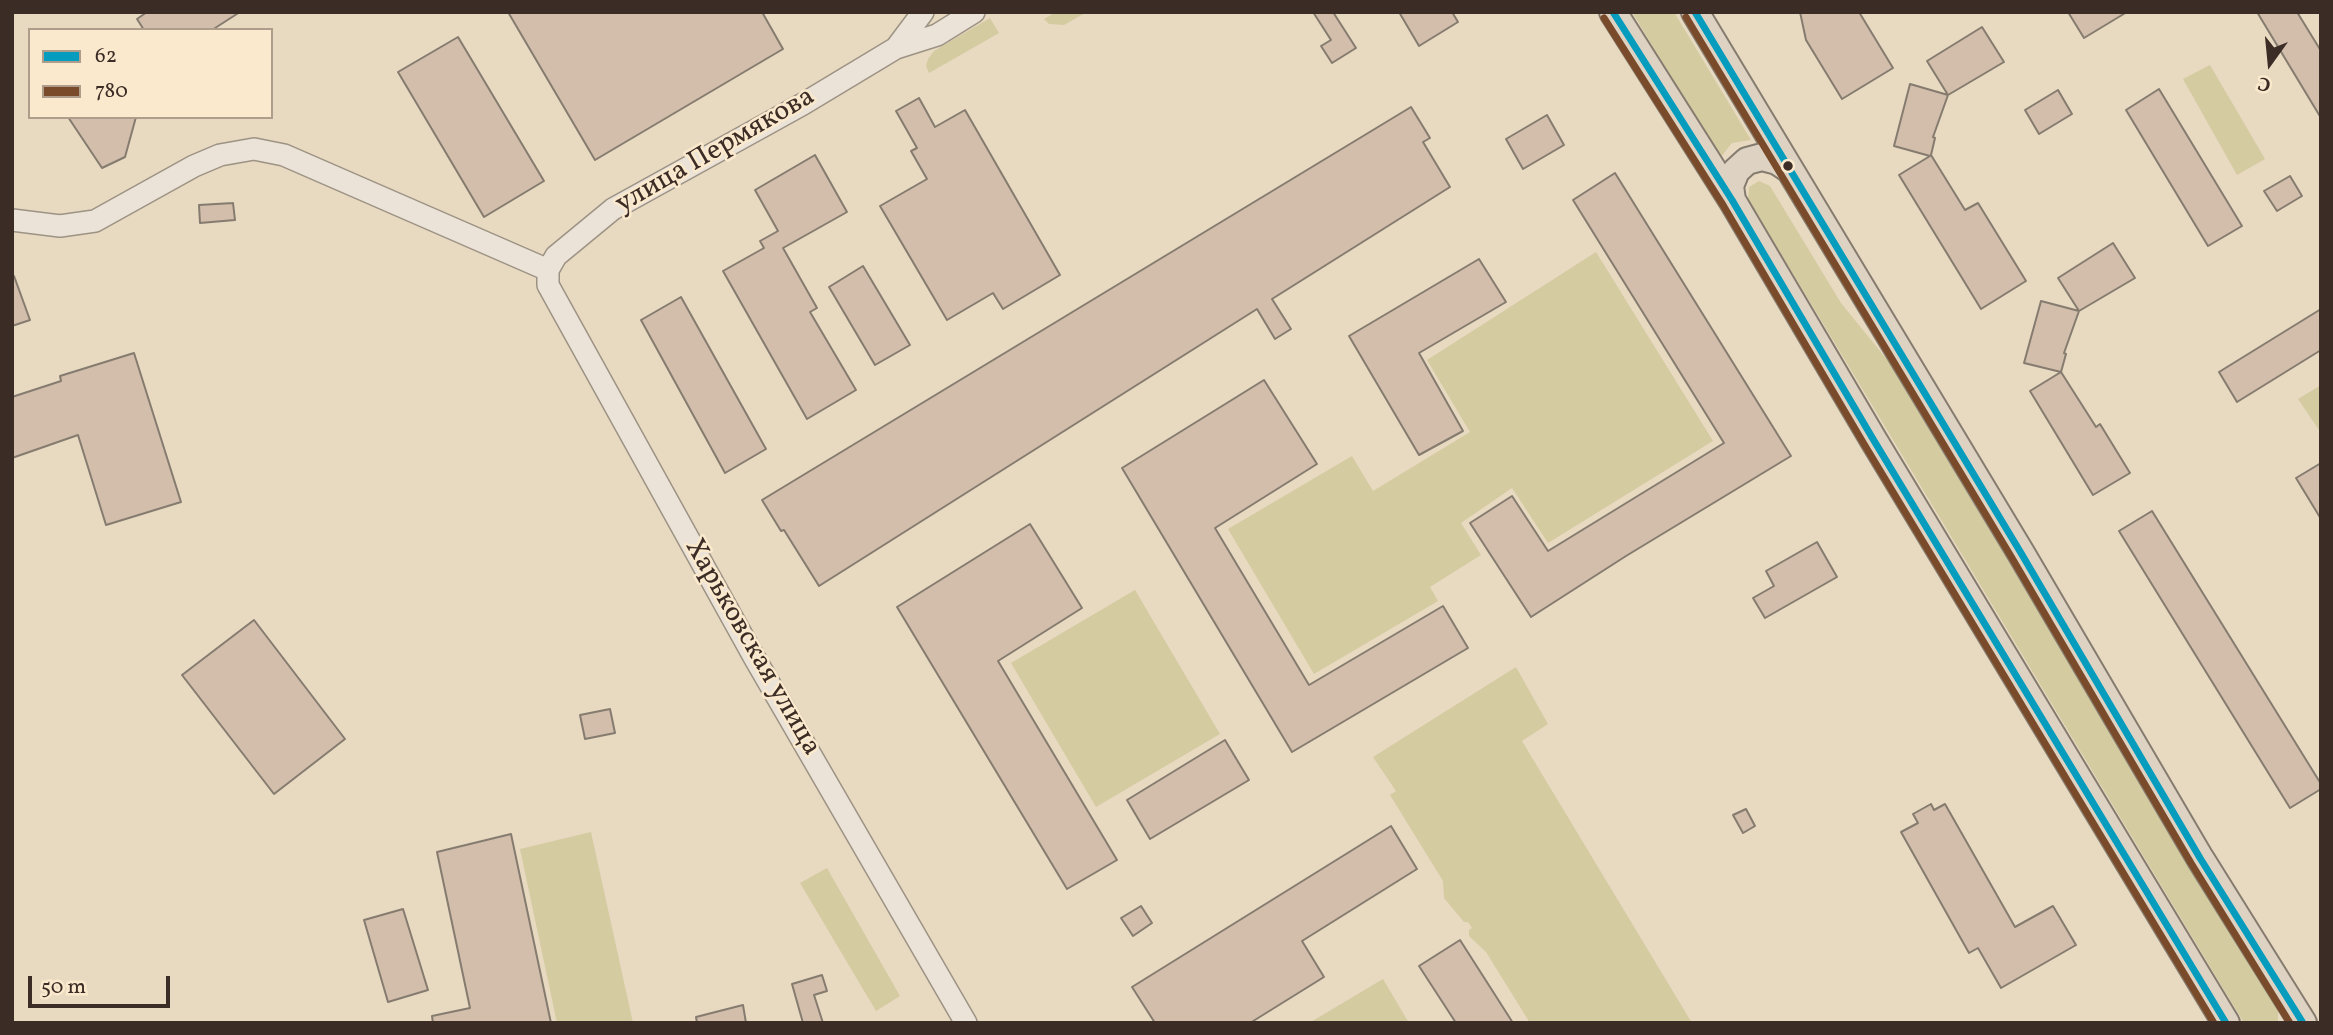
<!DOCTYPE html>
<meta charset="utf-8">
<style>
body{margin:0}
#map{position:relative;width:2333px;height:1035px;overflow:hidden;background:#e8d9c1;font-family:Vollkorn,serif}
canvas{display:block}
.frame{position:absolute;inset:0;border:14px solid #3b2c25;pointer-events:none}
.legend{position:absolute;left:28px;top:28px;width:245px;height:91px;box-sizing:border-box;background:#fae9cd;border:2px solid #ae9d8a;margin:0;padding:9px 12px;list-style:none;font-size:21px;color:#3b2c25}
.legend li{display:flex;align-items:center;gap:14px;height:35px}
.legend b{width:35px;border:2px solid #ae9d8a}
.north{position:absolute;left:2235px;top:28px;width:70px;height:70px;-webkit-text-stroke:5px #fae9cd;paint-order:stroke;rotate:195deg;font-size:19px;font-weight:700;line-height:28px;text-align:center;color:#3b2c25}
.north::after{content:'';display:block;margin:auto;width:24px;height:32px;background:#3b2c25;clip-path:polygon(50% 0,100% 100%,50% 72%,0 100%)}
.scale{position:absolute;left:28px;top:976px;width:142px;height:32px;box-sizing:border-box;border:4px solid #3b2c25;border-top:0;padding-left:9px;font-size:21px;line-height:24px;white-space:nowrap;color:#3b2c25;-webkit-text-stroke:5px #fae9cd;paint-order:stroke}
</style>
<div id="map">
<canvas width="2333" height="1035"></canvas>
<div class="frame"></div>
<ul class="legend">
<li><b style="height:9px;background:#069cbd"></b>62</li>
<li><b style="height:9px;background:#7a4b2a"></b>780</li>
</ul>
<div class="north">С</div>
<div class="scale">50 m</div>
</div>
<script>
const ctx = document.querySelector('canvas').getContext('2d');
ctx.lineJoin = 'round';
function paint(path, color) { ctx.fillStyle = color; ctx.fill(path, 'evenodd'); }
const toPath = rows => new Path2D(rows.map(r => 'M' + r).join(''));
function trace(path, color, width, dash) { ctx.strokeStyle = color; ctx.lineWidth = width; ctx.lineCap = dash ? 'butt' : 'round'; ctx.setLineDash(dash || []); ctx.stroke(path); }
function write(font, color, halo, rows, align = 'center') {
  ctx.font = font + ' Vollkorn,serif'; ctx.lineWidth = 5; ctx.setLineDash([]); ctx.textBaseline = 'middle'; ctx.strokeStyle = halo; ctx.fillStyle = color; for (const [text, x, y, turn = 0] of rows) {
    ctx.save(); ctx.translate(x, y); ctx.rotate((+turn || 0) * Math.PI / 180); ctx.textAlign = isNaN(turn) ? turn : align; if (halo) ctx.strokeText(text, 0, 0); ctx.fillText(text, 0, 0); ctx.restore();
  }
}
const green = toPath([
 [1056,12,1087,12,1064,25,1049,24,1044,19],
 [1632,12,1674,12,1751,140,1732,143,1720,158],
 [990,18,999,33,929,73,926,66,928,59,934,51],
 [2210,65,2265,159,2237,175,2183,79],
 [1759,181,1770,186,1841,303,1889,362,2278,1008,2278,1023,2244,1023,1748,199,1749,187],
 [1596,252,1713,441,1548,543,1512,488,1461,523,1481,555,1430,587,1438,601,1314,674,1228,529,1352,456,1373,491,1470,432,1427,360],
 [2321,385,2321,433,2298,399],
 [1135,590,1220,734,1096,807,1011,663],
 [1516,667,1548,724,1522,741,1692,1023,1530,1023,1486,952,1469,936,1469,930,1472,928,1468,922,1464,922,1444,898,1443,881,1390,795,1396,791,1373,757],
 [591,832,633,1023,557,1023,520,849],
 [827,868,900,996,876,1011,800,883],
 [1383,979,1409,1023,1309,1023]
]);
const building = toPath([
 [147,12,240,12,212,30,144,30,137,19,147,12],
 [508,12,762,12,783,49,595,160,508,12],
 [1313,12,1333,12,1356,48,1332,63,1321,46,1331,40,1313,12],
 [1399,12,1452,12,1458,22,1419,46,1399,12],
 [1800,12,1859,12,1893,68,1842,99,1806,40,1800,12],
 [2068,12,2127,12,2084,38,2068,12],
 [2257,12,2297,12,2321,51,2321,118,2257,12],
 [1982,27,2004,62,1948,95,1933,137,1935,138,1931,155,1965,210,1978,203,2026,281,1981,309,1899,175,1930,156,1894,146,1910,84,1948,95,1927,61,1982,27],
 [458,37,544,181,484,217,398,72,458,37],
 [2159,89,2242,226,2208,246,2126,110,2159,89],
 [2058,90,2072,114,2039,134,2025,110,2058,90],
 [919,98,935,127,965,110,1060,275,1003,309,993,293,947,320,880,206,927,179,911,151,917,148,896,111,919,98],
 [1411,107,1430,138,1423,142,1450,187,1272,299,1291,329,1275,339,1257,309,819,586,784,530,781,531,762,500,1411,107],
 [1547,115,1564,145,1523,169,1506,139,1547,115],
 [68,117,136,117,125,157,102,168,68,117],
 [815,155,847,212,783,248,817,308,810,312,856,390,807,419,723,271,764,248,760,241,778,231,755,190,815,155],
 [1615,173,1791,456,1626,556,1531,617,1470,523,1512,496,1548,551,1724,443,1573,200,1615,173],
 [2290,176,2302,196,2277,211,2264,191,2290,176],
 [233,203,235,220,200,223,199,205,233,203],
 [2113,243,2135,278,2079,311,2064,353,2066,354,2061,372,2096,427,2100,424,2130,473,2093,495,2030,391,2061,372,2024,363,2041,301,2079,311,2058,278,2113,243],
 [1479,259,1506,302,1419,353,1463,431,1419,455,1349,336,1479,259],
 [863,266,910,345,875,365,829,287,863,266],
 [14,276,30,320,12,326,12,277,14,276],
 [681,297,766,449,725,473,641,320,681,297],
 [2321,309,2321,350,2237,402,2219,372,2321,309],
 [134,353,181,502,106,525,78,435,12,458,12,397,61,381,60,376,134,353],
 [1264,380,1317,464,1215,528,1309,685,1443,606,1468,648,1292,752,1122,468,1264,380],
 [2321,463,2321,519,2296,478,2321,463],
 [2152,511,2321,784,2321,789,2290,808,2119,531,2152,511],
 [1030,524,1082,608,998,661,1117,860,1067,889,897,607,1030,524],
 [1817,542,1837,577,1765,618,1753,598,1774,586,1766,571,1817,542],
 [254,620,345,739,274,794,182,675,254,620],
 [610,709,615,733,585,739,580,715,610,709],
 [1225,740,1249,780,1150,839,1127,800,1225,740],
 [1931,804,1934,810,1945,804,2015,927,2053,906,2076,945,2001,988,1978,948,1969,953,1901,832,1918,823,1913,814,1931,804],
 [1746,809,1755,826,1743,833,1733,815,1746,809],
 [1391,826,1417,869,1302,941,1324,977,1250,1023,1155,1023,1132,987,1391,826],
 [511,834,551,1023,433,1023,432,1016,470,1008,437,852,511,834],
 [1141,906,1152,923,1133,936,1121,918,1141,906],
 [403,909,428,990,388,1002,364,920,403,909],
 [1460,940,1513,1023,1456,1023,1419,966,1460,940],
 [822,975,827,991,814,995,823,1023,803,1023,792,984,822,975],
 [743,1005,746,1023,697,1023,696,1017,743,1005]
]);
const minor = toPath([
 [896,48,923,12],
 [12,220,60,226,95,221,194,166,220,155,254,149,284,155,548,270],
 [966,1023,754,657,548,285,548,270,556,256,613,209,803,104,896,48,937,35,974,12]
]);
const major = toPath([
 [1613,12,1732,200,1873,439,2226,1023],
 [1695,12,2021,553,2200,858,2303,1023],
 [1732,200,1730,186,1736,171,1747,161,1762,157,1777,161,1789,169]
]);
const bus1 = toPath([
 [1613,12,1732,200,1873,439,2226,1023],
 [1695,12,2021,553,2200,858,2303,1023]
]);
const bus2 = toPath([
 [1686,17,2012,558,2191,863,2290,1023],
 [1604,18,1723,205,1864,444,2214,1023]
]);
const markers = [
 [1788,166,6,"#3b2c25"]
];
const streetNames = [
 ["улица Пермякова",716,152,-30],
 ["Харьковская улица",751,648,60]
];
paint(green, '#d4cba1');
paint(building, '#d2beab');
trace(building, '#857c6f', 2);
trace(minor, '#9d9384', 24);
trace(major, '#857c6f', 30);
trace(minor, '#ebe3d8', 21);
trace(major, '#ded3c3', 26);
trace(bus1, '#069cbd', 7);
trace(bus2, '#7a4b2a', 7);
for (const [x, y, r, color] of markers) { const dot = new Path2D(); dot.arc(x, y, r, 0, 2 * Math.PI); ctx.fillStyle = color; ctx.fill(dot); trace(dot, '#fae9cd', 2.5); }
write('28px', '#3b2c25', '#fae9cd', streetNames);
</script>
